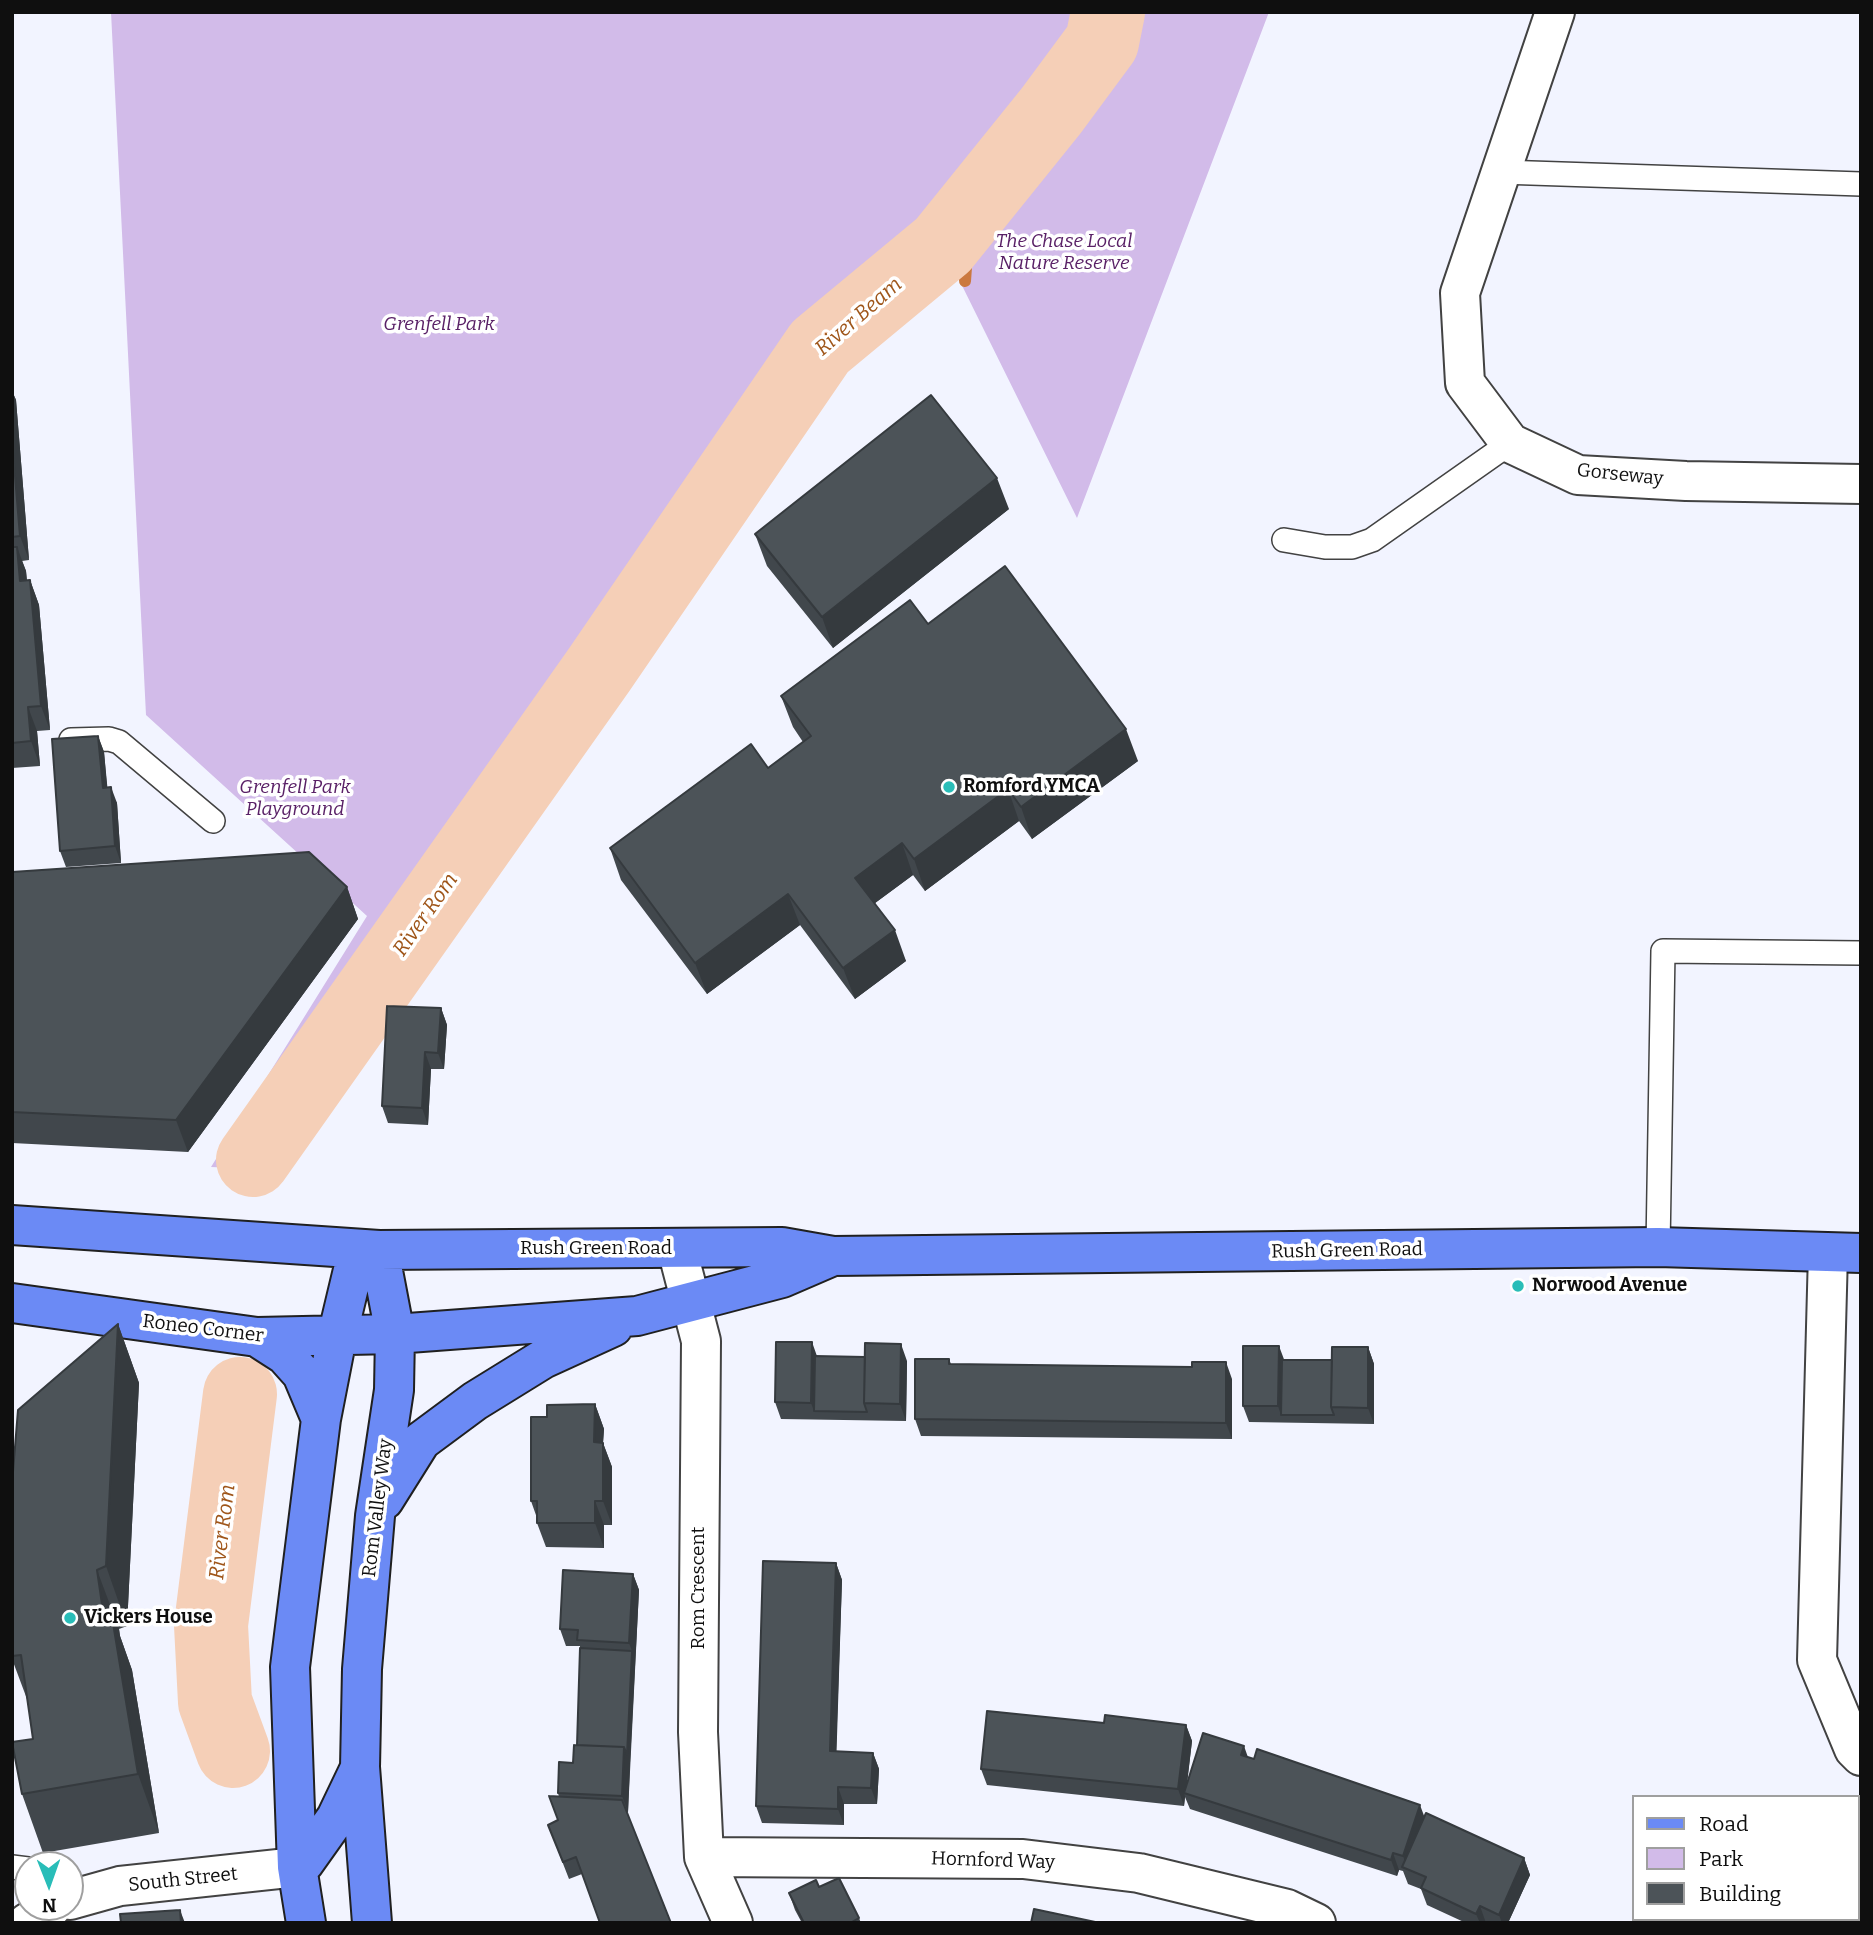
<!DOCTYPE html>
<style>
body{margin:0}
#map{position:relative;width:1873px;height:1935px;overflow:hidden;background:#f2f4ff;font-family:Bitter,serif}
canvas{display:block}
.frame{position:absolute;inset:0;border:14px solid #0f0f0f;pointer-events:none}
.legend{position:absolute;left:1632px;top:1795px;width:228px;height:126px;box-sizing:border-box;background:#fff;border:2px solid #9f9f9f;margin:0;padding:9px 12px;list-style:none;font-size:21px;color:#0f0f0f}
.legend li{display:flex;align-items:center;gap:14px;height:35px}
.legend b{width:35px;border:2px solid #9f9f9f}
.north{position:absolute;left:14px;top:1851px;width:70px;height:70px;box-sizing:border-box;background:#fff;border:2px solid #9f9f9f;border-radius:50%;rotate:179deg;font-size:19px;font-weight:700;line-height:28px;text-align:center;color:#0f0f0f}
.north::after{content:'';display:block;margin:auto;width:24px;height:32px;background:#29bdb8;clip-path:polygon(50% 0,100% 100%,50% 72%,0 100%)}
</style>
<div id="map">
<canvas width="1873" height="1935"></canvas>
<div class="frame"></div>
<ul class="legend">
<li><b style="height:9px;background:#6b8af5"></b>Road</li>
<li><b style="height:19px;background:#d2bbe9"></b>Park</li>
<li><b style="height:19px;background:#4c5358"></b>Building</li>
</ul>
<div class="north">N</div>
</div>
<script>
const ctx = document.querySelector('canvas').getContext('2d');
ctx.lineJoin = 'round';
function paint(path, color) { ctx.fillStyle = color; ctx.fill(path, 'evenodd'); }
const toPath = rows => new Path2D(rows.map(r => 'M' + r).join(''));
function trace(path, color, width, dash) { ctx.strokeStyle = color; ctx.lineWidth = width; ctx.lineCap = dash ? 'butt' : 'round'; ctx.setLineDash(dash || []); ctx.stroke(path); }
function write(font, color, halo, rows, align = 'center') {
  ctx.font = font + ' Bitter,serif'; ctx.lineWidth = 7; ctx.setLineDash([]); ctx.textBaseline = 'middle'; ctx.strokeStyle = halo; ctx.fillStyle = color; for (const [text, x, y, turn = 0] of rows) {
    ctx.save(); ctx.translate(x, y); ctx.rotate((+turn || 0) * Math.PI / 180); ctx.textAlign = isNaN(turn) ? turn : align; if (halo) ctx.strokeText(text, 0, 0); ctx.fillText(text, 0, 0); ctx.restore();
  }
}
const green = toPath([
 [111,12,1269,12,1077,518,937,235,864,284,721,468,469,819,237,1168,211,1167,367,916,146,715]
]);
const stream = toPath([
 [965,281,970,212]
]);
const river = toPath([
 [253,1160,599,670,820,347,943,245,1051,111,1102,42,1108,12],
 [233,1751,215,1702,211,1625,240,1394]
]);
const service = toPath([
 [1501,172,1861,184],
 [1284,540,1325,547,1352,547,1372,540,1510,443],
 [71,740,109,739,119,742,213,821],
 [1658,1247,1663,951,1861,953],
 [12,1867,28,1869]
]);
const minor = toPath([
 [1555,12,1460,293,1465,383,1510,443,1578,475,1686,481,1861,484],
 [677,1249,701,1341,698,1732,704,1857,733,1923],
 [1828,1253,1817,1660,1854,1749,1861,1756],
 [704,1857,1023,1859,1139,1873,1287,1909,1316,1923]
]);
const tertiary = toPath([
 [70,1900,120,1886,297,1867],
 [27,1923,52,1907]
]);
const primary = toPath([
 [12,1225,379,1250,782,1247,833,1256,1658,1247,1861,1253],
 [12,1303,257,1337,395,1334,637,1316,782,1278,833,1256],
 [257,1337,285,1355,302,1374,321,1419],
 [384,1500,421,1441,475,1401,543,1359,613,1327],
 [297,1867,304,1863,336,1818,359,1770],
 [306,1923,297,1867,290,1667,321,1419,337,1337,358,1249],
 [372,1923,360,1767,362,1669,375,1516,394,1390,395,1334,379,1250]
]);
const wall = toPath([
 [12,391,16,400,29,560,22,561,26,571,27,581,30,580,39,605,50,730,37,731,40,766,12,768],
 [1009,509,833,648,767,566,755,534],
 [928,624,1138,761,1032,839,1019,821,925,891,913,875,875,903,906,961,855,999,800,925,707,994,621,880,610,848,768,768,803,742,793,727,781,696],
 [98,736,104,752,107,787,117,803,121,863,66,867,60,851],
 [12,872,347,887,358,919,188,1152,12,1143],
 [441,1008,447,1025,444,1069,431,1069,428,1125,388,1123,382,1106],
 [118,1324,139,1383,127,1626,119,1629,120,1636,132,1670,159,1833,43,1853,22,1794,33,1739,27,1699,12,1659,12,1484],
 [1368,1347,1374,1364,1374,1424,1249,1422,1243,1406,1285,1360,1332,1360],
 [817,1356,907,1361,906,1421,781,1419,775,1402],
 [949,1359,951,1364,1232,1379,1232,1439,921,1436,915,1419],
 [595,1404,604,1429,603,1443,612,1467,612,1525,604,1525,604,1548,546,1547,537,1523,537,1518,531,1501,547,1417],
 [836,1563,842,1580,836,1752,873,1753,879,1769,877,1804,844,1804,844,1825,762,1823,756,1806],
 [633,1574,639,1590,628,1812,626,1812,582,1874,569,1879,548,1825,558,1820,559,1797,558,1793,573,1763,577,1745,580,1648,580,1646,566,1646,560,1629],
 [1104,1723,1186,1725,1192,1741,1187,1782,1248,1757,1424,1816,1524,1858,1530,1875,1508,1923,1466,1923,1427,1905,1421,1889,1408,1884,1403,1871,1399,1870,1397,1876,1190,1809,1185,1797,1184,1806,987,1785,981,1769],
 [819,1887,859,1918,861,1923,802,1923,795,1910,789,1893]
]);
const shadedWall = toPath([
 [12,391,16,400,29,560,20,536,12,440],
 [997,478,1009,509,833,648,822,617],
 [17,547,26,571,29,606,20,581],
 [30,580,39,605,50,730,41,706],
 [28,707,37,731,40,766,31,741],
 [1126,729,1138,761,1032,839,1021,807],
 [98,736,104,752,109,804,103,788],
 [111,787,117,803,121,863,115,846],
 [1008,789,1019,821,925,891,914,859],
 [902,843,913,875,867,909,855,878],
 [347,887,358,919,188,1152,176,1120],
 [788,894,800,925,707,994,695,963],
 [895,930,906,961,855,999,843,968],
 [441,1008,447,1025,444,1069,438,1053],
 [425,1052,431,1069,428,1125,422,1108],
 [118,1324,139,1383,127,1626,106,1566],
 [812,1342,818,1359,814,1411,811,1403],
 [901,1344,907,1361,906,1421,900,1404],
 [1279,1346,1285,1362,1281,1415,1278,1406],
 [1368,1347,1374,1364,1374,1424,1368,1408],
 [1226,1362,1232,1379,1232,1439,1226,1423],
 [595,1404,604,1429,603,1443,612,1467,612,1525,603,1501,594,1442],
 [595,1501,604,1525,604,1548,595,1523],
 [836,1563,842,1580,836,1768,830,1751],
 [97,1570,119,1629,120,1636,132,1670,159,1833,138,1774,103,1611],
 [633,1574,639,1590,630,1763,627,1755,632,1651,629,1643],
 [1186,1725,1192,1741,1186,1793,1184,1793,1185,1797,1184,1806,1178,1789],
 [1244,1746,1250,1763,1241,1755],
 [624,1747,630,1763,628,1812,622,1796],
 [873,1753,879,1769,877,1804,871,1788],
 [838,1787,844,1804,844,1825,838,1809],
 [1420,1805,1426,1821,1408,1870,1403,1856],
 [1393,1853,1399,1870,1397,1876,1391,1860],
 [1524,1858,1530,1875,1508,1923,1502,1923,1499,1915],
 [1480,1906,1486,1923,1480,1923,1476,1914],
 [180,1910,185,1923,181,1923]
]);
const building = toPath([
 [931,395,997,478,822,617,755,534,931,395],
 [12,440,20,536,12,537,12,440],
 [12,547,17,547,20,581,30,580,41,706,28,707,31,741,12,743,12,547],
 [1005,566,1126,729,1021,807,1008,789,914,859,902,843,855,878,895,930,843,968,788,894,695,963,610,848,751,744,768,768,811,736,781,696,910,600,928,624,1005,566],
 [98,736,103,788,111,787,115,846,60,851,52,739,98,736],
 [309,852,347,887,176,1120,12,1112,12,872,309,852],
 [387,1006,441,1008,438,1053,425,1052,422,1108,382,1106,387,1006],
 [118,1324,106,1566,97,1570,103,1611,111,1611,138,1774,22,1794,12,1742,33,1739,21,1655,12,1656,12,1484,18,1410,118,1324],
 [776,1342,812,1342,811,1403,775,1402,776,1342],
 [865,1343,901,1344,900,1404,864,1403,865,1343],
 [1243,1346,1279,1346,1278,1406,1243,1406,1243,1346],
 [1332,1347,1368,1347,1368,1408,1331,1407,1332,1347],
 [815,1356,865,1357,864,1403,867,1412,814,1411,815,1356],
 [915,1359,949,1359,949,1364,1192,1367,1192,1362,1226,1362,1226,1423,915,1419,915,1359],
 [1282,1360,1332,1360,1331,1407,1334,1415,1281,1415,1282,1360],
 [595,1404,594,1442,603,1443,603,1501,595,1501,595,1523,537,1523,537,1501,531,1501,531,1417,547,1417,547,1405,595,1404],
 [763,1561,836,1563,830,1751,873,1753,871,1788,838,1787,838,1809,756,1806,763,1561],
 [563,1570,633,1574,629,1643,577,1640,578,1630,560,1629,563,1570],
 [580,1648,632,1651,627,1755,624,1747,577,1745,580,1648],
 [987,1711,1104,1723,1105,1715,1186,1725,1178,1789,981,1769,987,1711],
 [1203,1733,1244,1746,1241,1755,1254,1759,1257,1749,1420,1805,1403,1856,1393,1853,1391,1860,1184,1793,1203,1733],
 [574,1745,624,1747,622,1796,558,1793,559,1762,573,1763,574,1745],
 [549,1796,622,1800,671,1923,600,1923,576,1857,563,1862,548,1825,558,1820,549,1796],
 [1426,1813,1524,1858,1499,1915,1480,1906,1476,1914,1421,1888,1426,1877,1402,1867,1426,1813],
 [839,1878,859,1918,850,1923,804,1923,789,1893,816,1880,819,1887,839,1878],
 [1034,1909,1100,1923,1031,1923,1034,1909],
 [180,1910,181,1923,121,1923,120,1914,180,1910]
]);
const markers = [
 [949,787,7,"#29bdb8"],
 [1518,1286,7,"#29bdb8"],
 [70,1618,7,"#29bdb8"]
];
const parkNames = [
 ["The Chase Local",1064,242],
 ["Nature Reserve",1064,264],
 ["Grenfell Park",439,325],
 ["Grenfell Park",295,788],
 ["Playground",295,810]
];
const streetNames = [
 ["Gorseway",1620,475,6],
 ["Rush Green Road",596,1249],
 ["Rush Green Road",1347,1251,-1],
 ["Roneo Corner",203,1329,7],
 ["Rom Valley Way",378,1508,-83],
 ["Rom Crescent",699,1588,-90],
 ["Hornford Way",993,1861,2],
 ["South Street",183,1880,-6]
];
const poiNames = [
 ["Romford YMCA",963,787],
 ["Norwood Avenue",1532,1286],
 ["Vickers House",84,1618]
];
const waterNames = [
 ["River Beam",859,317,-41],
 ["River Rom",426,915,-55],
 ["River Rom",223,1532,-83]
];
paint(green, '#d2bbe9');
trace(stream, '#cb793f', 12);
trace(river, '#f5cfb7', 74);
trace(service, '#424242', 26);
trace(minor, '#424242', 42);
trace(tertiary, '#424242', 42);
trace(primary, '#202020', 42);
trace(service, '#fff', 23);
trace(minor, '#fff', 38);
trace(tertiary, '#fff', 38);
trace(primary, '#6b8af5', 38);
paint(wall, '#41474c');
paint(shadedWall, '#353a3e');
paint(building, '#4c5358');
trace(building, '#353a3e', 2);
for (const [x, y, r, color] of markers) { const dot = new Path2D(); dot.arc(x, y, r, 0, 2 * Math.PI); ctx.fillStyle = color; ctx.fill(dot); trace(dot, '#fff', 2.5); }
write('italic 19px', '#592066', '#fff', parkNames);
write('19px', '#0f0f0f', '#fff', streetNames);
write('bold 19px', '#0f0f0f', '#fff', poiNames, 'left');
write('italic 21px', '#9f561a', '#fff', waterNames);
</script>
